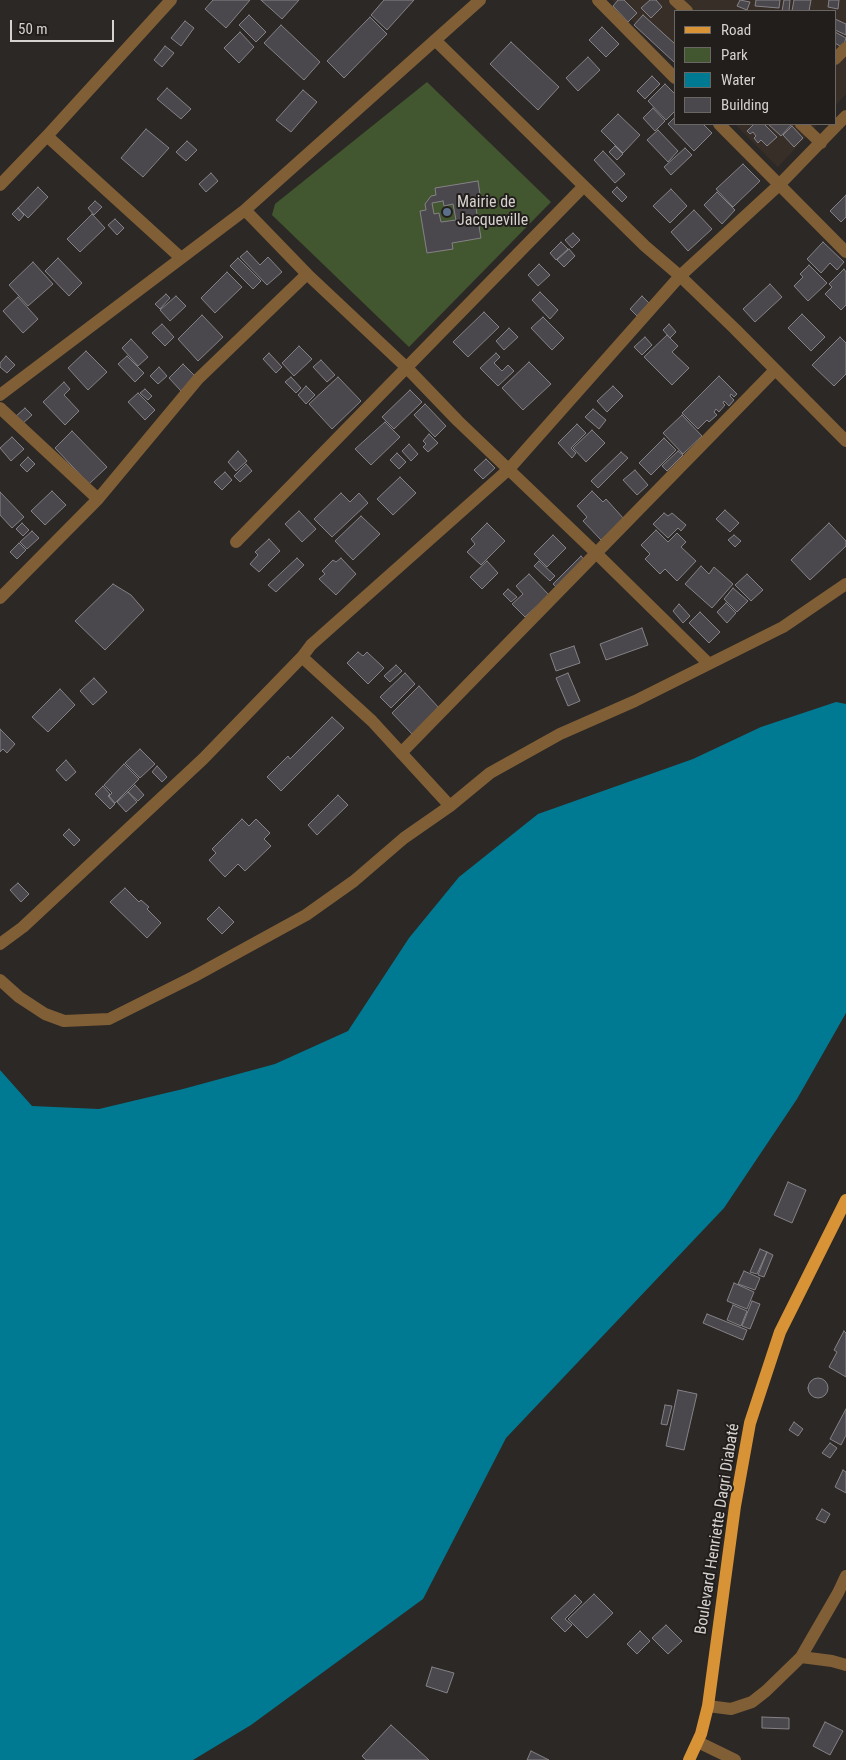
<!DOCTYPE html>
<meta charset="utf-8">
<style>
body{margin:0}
#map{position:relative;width:846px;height:1760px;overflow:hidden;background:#2c2825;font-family:"Roboto Condensed",sans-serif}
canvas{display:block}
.legend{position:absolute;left:674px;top:10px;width:162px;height:115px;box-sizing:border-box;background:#221e1c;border:1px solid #6a6664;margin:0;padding:6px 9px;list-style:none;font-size:15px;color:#d5d2d0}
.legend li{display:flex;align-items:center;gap:10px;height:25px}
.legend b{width:25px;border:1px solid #6a6664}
.scale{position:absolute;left:10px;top:20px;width:104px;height:22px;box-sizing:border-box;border:2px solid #d5d2d0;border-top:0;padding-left:6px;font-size:15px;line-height:18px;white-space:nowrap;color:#d5d2d0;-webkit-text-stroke:4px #221e1c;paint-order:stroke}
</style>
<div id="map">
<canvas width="846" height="1760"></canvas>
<ul class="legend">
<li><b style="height:6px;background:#d79336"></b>Road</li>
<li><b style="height:14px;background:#42572f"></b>Park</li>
<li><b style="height:14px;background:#007a92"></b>Water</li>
<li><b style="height:14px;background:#4b484d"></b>Building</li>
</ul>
<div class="scale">50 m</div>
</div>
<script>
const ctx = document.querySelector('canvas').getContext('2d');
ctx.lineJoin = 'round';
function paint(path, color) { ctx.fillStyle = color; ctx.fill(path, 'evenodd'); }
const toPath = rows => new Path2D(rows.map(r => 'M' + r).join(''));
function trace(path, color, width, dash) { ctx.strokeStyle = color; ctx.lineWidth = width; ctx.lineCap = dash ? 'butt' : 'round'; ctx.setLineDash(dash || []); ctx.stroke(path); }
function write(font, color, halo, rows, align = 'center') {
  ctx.font = font + ' "Roboto Condensed",sans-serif'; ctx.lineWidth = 4; ctx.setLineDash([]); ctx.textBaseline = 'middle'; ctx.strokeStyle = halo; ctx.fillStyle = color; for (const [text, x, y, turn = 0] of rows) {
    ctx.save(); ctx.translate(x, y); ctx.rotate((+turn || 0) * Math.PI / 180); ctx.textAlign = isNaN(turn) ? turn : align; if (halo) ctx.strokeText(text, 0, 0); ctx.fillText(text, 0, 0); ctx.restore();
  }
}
const built = toPath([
 [612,0,846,0,846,94,835,106,835,11,675,11,675,63],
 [735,124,818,124,778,167]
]);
const green = toPath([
 [427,82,551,202,409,347,272,215,275,204]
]);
const water = toPath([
 [836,702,846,704,846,1013,797,1099,724,1208,506,1438,423,1599,251,1725,193,1760,0,1760,0,1070,32,1106,99,1109,183,1089,275,1064,348,1031,409,938,459,877,538,814,693,759,761,727]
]);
const building = toPath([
 [213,0,250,0,226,28,205,9,213,0],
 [261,0,299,0,282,19,261,0],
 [384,0,414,0,387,30,371,15,384,0],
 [618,0,624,0,637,13,628,22,613,6,618,0],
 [650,0,656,0,662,7,651,18,641,8,650,0],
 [740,0,750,2,747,10,737,6,740,0],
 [756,0,780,0,779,8,755,6,756,0],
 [784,0,790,0,789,11,782,11,784,0],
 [794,0,811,0,809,11,792,11,794,0],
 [829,0,839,0,838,9,828,7,829,0],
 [249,15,266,32,256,42,239,25,249,15],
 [643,15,675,44,675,63,634,25,643,15],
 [370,17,387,34,344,78,327,61,370,17],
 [835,19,846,24,846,35,835,30,835,19],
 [185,21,194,28,181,46,171,38,185,21],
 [281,25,320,62,304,80,264,43,281,25],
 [602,27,619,44,606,57,589,40,602,27],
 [240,32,254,47,239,63,224,48,240,32],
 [835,32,846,38,843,48,835,43,835,32],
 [511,42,559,87,538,110,490,64,511,42],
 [165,46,174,53,162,67,154,60,165,46],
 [588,57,600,70,578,91,566,78,588,57],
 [652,76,660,84,645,99,637,91,652,76],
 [665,84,675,94,675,111,666,120,648,101,665,84],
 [167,88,191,109,181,119,157,99,167,88],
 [303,90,317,102,291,132,276,120,303,90],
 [653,108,665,121,655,131,643,118,653,108],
 [618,114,640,135,623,153,601,131,618,114],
 [675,117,675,124,703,124,712,133,694,151,668,124,675,117],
 [754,124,764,124,777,137,767,146,761,140,758,143,754,138,756,136,753,132,750,134,747,131,754,124],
 [768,124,792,124,781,136,768,124],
 [792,126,803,138,794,147,783,135,792,126],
 [146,129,169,148,143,177,121,158,146,129],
 [658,130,678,151,668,162,647,140,658,130],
 [187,141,197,150,186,161,176,152,187,141],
 [615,146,623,154,617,160,609,152,615,146],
 [685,148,692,155,671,175,664,167,685,148],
 [603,151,625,174,615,183,594,160,603,151],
 [743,164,760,181,733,207,716,189,743,164],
 [211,173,218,181,206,192,199,184,211,173],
 [478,181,482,207,476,208,481,238,452,243,453,249,427,253,420,211,426,210,425,204,431,196,436,195,435,188,478,181],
 [443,201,444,206,453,204,456,220,441,222,439,213,434,214,432,203,443,201],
 [38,187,48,197,28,218,18,208,38,187],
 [617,187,627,197,622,202,612,192,617,187],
 [671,189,687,206,670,223,653,206,671,189],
 [717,192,735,210,722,224,704,205,717,192],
 [846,195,846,217,841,222,830,211,846,195],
 [95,201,102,207,94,215,88,208,95,201],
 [18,208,24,215,19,221,12,214,18,208],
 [694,210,712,229,688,251,671,232,694,210],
 [92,214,105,228,80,252,67,239,92,214],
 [115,219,124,228,117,235,108,225,115,219],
 [573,233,580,240,572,248,565,240,573,233],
 [561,242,568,249,556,260,550,253,561,242],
 [823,242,844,262,837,270,830,263,821,273,807,259,823,242],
 [569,249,575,256,564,267,557,260,569,249],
 [247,251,260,265,268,257,282,272,267,285,240,257,247,251],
 [58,258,82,283,69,296,45,271,58,258],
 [238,258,261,281,253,289,230,266,238,258],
 [33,262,53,284,28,306,9,285,33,262],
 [539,264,550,275,538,286,528,275,539,264],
 [809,265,827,283,808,301,794,286,803,277,800,274,809,265],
 [844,269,846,272,846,305,841,310,825,294,832,287,829,284,844,269],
 [227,272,242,287,215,313,201,298,227,272],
 [770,284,782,297,755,322,743,309,770,284],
 [540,292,558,310,550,319,532,300,540,292],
 [166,294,170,298,160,309,155,304,166,294],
 [176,296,186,306,170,321,160,310,176,296],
 [642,296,649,303,637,316,630,309,642,296],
 [18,297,38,319,23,333,3,311,18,297],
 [484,312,499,327,468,357,453,342,484,312],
 [802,314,825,337,811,351,788,328,802,314],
 [202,315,223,337,198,361,178,339,202,315],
 [543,317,564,338,552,350,531,328,543,317],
 [162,324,174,337,165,346,152,333,162,324],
 [669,324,676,332,670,338,663,330,669,324],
 [509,328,518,337,504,350,496,341,509,328],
 [667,335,678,346,672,352,689,368,672,385,644,357,667,335],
 [645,337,652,345,642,355,634,347,645,337],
 [840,337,846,343,846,374,834,386,812,365,840,337],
 [131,339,148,357,138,366,122,348,131,339],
 [299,346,312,359,294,376,282,363,299,346],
 [86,351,107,372,88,390,68,368,86,351],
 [269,353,282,367,276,373,263,359,269,353],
 [496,353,500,357,494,363,502,371,508,365,514,371,498,386,480,368,496,353],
 [6,356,15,365,7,373,0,367,0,363,6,356],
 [127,356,144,373,135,382,118,364,127,356],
 [321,360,335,375,327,382,313,367,321,360],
 [529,362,551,384,523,410,502,388,529,362],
 [183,364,196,377,181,391,169,378,183,364],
 [159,367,167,376,158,384,150,376,159,367],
 [719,376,737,394,734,397,731,394,730,396,734,400,729,406,724,401,723,403,725,405,719,412,716,409,714,412,717,415,709,422,707,420,698,429,682,413,719,376],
 [291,377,301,388,296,393,285,382,291,377],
 [338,377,361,401,332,429,309,404,338,377],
 [64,382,70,389,64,395,79,411,65,425,43,402,64,382],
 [306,386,315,395,306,404,298,395,306,386],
 [613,386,623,396,607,412,597,401,613,386],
 [145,389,152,396,148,400,140,393,145,389],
 [410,390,422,402,394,429,382,417,410,390],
 [138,393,155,410,145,420,128,402,138,393],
 [425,404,446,426,435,437,414,415,425,404],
 [25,408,32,415,22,424,15,417,25,408],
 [593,409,606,420,599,429,585,417,593,409],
 [682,415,702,436,683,454,663,433,682,415],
 [385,422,400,437,371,465,355,449,385,422],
 [577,424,586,433,571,448,576,453,572,458,558,443,577,424],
 [592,430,605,443,586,462,573,448,592,430],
 [72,431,107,467,89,484,55,448,72,431],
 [429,434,438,443,428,452,423,447,426,444,423,441,429,434],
 [12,437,24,449,11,461,0,448,12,437],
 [664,438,676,450,651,475,639,463,664,438],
 [409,444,418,454,411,461,402,451,409,444],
 [238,451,247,461,236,471,228,462,238,451],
 [678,451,683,455,667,471,662,466,678,451],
 [621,452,628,458,598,488,591,481,621,452],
 [397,453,406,462,399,469,390,460,397,453],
 [28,457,35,464,27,472,20,465,28,457],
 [486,459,495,468,483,479,474,470,486,459],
 [246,464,252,471,240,482,234,476,246,464],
 [635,470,648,485,637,495,623,480,635,470],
 [225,472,232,480,222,490,214,482,225,472],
 [400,477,416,493,393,515,377,499,400,477],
 [52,491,66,505,45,525,31,511,52,491],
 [592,491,603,502,606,499,624,519,601,540,583,521,587,517,577,506,592,491],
 [0,492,24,517,12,528,0,515,0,492],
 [341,493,350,502,359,493,368,503,332,537,314,519,341,493],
 [725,510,739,523,730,532,716,519,725,510],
 [299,511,316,529,302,542,285,524,299,511],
 [664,513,668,516,672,513,686,525,681,531,678,528,668,538,653,524,664,513],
 [361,516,380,534,353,560,335,541,361,516],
 [22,523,29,530,23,536,16,529,22,523],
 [487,523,505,541,481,565,467,552,475,544,471,539,487,523],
 [829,523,846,541,846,546,810,580,791,560,829,523],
 [656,530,668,542,677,533,686,542,681,547,696,561,677,581,665,569,660,574,645,559,650,554,641,545,656,530],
 [32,531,39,538,27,549,20,542,32,531],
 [553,535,566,548,547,567,534,554,553,535],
 [734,535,741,541,735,547,728,540,734,535],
 [269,539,280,551,259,572,250,564,258,555,255,552,269,539],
 [19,543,26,550,17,559,10,552,19,543],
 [581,556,586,562,558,589,553,584,581,556],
 [297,558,304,565,276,592,268,585,297,558],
 [341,558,356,574,336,595,319,579,325,574,322,571,333,560,336,562,341,558],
 [487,561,498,573,482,589,470,577,487,561],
 [539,561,555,576,550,581,534,566,539,561],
 [701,566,709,574,714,567,733,584,712,608,685,584,701,566],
 [529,574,549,595,525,617,512,604,523,594,516,586,529,574],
 [747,574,763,590,751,601,735,585,747,574],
 [113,584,131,595,144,610,105,650,75,621,113,584],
 [733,588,748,601,737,612,724,599,733,588],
 [508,589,517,597,511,602,503,594,508,589],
 [726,603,736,613,727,623,717,612,726,603],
 [679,604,690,616,683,623,673,611,679,604],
 [700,612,720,632,709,643,689,623,700,612],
 [642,628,648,645,606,660,600,644,642,628],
 [574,646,580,663,556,671,550,654,574,646],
 [358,652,363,656,367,652,384,668,368,684,347,663,358,652],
 [396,665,402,671,390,682,384,676,396,665],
 [405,673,415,684,391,708,380,697,405,673],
 [568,673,580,701,568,706,556,678,568,673],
 [94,678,107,692,93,705,80,691,94,678],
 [419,686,439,708,412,734,392,713,419,686],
 [60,689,75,705,48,732,32,717,60,689],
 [332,717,344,728,281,791,267,777,288,756,290,759,332,717],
 [0,729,15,744,7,753,3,749,0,752,0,729],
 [140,749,155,764,140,778,125,763,140,749],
 [66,760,76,772,66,781,56,770,66,760],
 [124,764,139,779,115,803,109,796,112,793,104,785,124,764],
 [157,766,167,777,162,782,152,772,157,766],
 [135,785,144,795,138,801,128,792,135,785],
 [103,786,110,794,108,796,115,804,110,809,95,794,103,786],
 [128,792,137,802,126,812,117,802,128,792],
 [338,795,348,805,317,835,308,825,338,795],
 [242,819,249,826,256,819,270,833,264,839,271,846,245,871,238,864,225,877,209,860,216,853,212,849,242,819],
 [69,829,80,840,74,846,63,835,69,829],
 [18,883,29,894,21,902,10,890,18,883],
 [125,888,139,902,141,900,149,907,147,909,161,923,147,938,110,902,125,888],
 [219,907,234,922,222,934,207,919,219,907],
 [788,1182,806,1190,792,1223,774,1215,788,1182],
 [760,1249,767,1252,757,1274,750,1272,760,1249],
 [767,1252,773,1255,764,1277,758,1275,767,1252],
 [744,1271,760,1278,755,1290,738,1284,744,1271],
 [734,1283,754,1292,747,1309,727,1301,734,1283],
 [752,1301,760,1304,750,1329,742,1326,752,1301],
 [733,1305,747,1311,741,1326,727,1320,733,1305],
 [707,1314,747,1330,743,1340,703,1323,707,1314],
 [844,1331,846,1333,846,1377,829,1367,837,1352,834,1350,844,1331],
 '808 1388a10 10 0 1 1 20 0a10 10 0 1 1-20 0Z',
 [678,1390,697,1394,684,1450,666,1446,678,1390],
 [665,1405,672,1406,667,1425,661,1424,665,1405],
 [846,1409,846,1435,841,1445,830,1439,846,1409],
 [794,1422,803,1429,798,1436,789,1430,794,1422],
 [830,1443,837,1448,830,1458,822,1453,830,1443],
 [843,1470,846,1472,846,1493,835,1487,843,1470],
 [822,1509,830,1514,825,1523,816,1519,822,1509],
 [594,1594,613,1613,587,1638,568,1619,594,1594],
 [575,1595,582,1602,565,1619,572,1625,565,1632,551,1618,575,1595],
 [666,1625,682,1641,668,1654,652,1638,666,1625],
 [640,1631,650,1641,637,1654,627,1644,640,1631],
 [432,1667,454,1673,447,1693,426,1686,432,1667],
 [762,1717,789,1718,789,1729,762,1728,762,1717],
 [825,1722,843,1731,830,1755,813,1746,825,1722],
 [391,1725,429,1760,366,1760,362,1756,391,1725],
 [531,1751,549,1760,527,1760,531,1751]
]);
const minor = toPath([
 [598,0,675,78],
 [675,0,687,11],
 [435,40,645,246,680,276,735,329,846,441],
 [835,59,846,48],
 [719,124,846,252],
 [801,124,821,143],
 [47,136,181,258],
 [0,185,47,136,171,0],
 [245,210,307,274,407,368,458,421,597,554,709,664],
 [0,395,245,210,480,0],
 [0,408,98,499],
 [236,542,584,186],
 [0,598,98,499,198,379,307,274],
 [302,657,372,721,450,806],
 [401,753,775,370],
 [0,944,23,927,203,759,302,657,311,645,509,469,680,276,779,185,846,116],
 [0,980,19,997,45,1014,64,1021,109,1019,193,977,306,915,354,881,404,838,450,806,490,773,560,734,635,701,783,627,846,584],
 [801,1657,838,1593,846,1576],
 [708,1706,731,1709,752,1702,766,1691,801,1657,832,1661,846,1665],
 [698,1742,735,1760]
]);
const major = toPath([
 [689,1760,701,1734,708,1706,735,1506,750,1423,780,1332,846,1200]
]);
const markers = [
 [447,212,5,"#5c6f8a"]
];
const poiNames = [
 ["Mairie de",457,203],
 ["Jacqueville",457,221]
];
const streetNames = [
 ["Boulevard Henriette Dagri Diabaté",718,1529,-81]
];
paint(built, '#382e28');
paint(green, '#42572f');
paint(water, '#007a92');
paint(building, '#4b484d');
trace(building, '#858287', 1);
trace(minor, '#805f37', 12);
trace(major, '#d79336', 12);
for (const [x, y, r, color] of markers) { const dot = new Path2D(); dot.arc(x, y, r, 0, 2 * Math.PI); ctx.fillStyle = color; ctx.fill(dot); trace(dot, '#221e1c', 2); }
write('16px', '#d5d2d0', '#221e1c', poiNames, 'left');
write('16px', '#d5d2d0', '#221e1c', streetNames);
</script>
